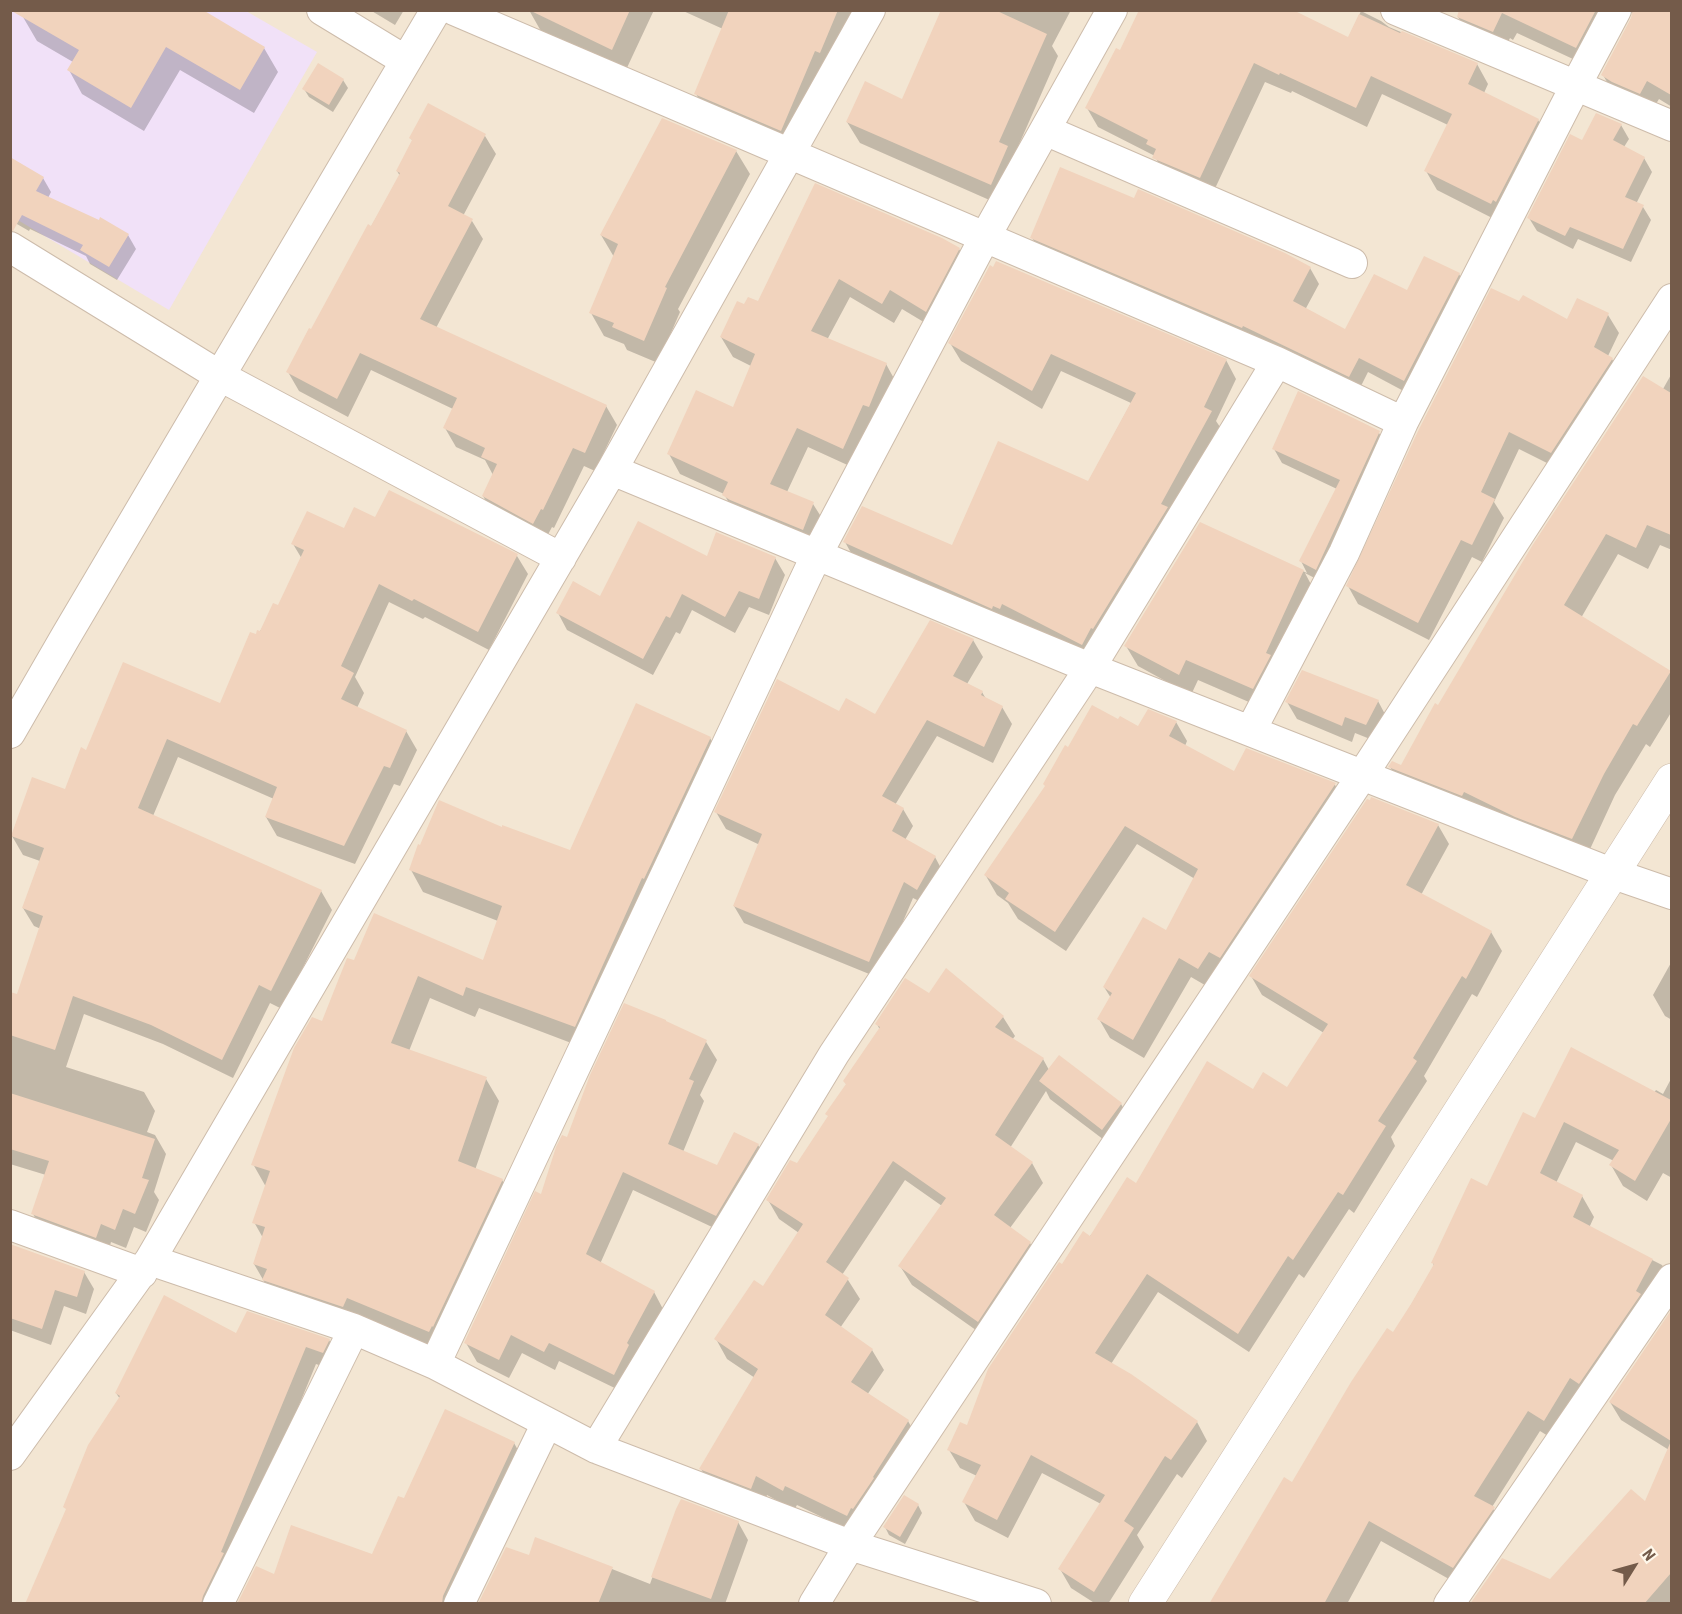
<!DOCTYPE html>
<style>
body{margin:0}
#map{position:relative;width:1682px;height:1614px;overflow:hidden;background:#fcf4e5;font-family:"Roboto Condensed",sans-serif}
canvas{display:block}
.frame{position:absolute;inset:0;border:12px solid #745b4a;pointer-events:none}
.north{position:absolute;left:1604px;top:1536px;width:60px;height:60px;-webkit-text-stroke:4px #fff8eb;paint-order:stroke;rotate:53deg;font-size:16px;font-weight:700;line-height:24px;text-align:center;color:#745b4a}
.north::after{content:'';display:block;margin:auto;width:21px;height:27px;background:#745b4a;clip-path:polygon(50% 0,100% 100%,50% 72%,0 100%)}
</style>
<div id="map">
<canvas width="1682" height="1614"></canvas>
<div class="frame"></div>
<div class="north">N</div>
</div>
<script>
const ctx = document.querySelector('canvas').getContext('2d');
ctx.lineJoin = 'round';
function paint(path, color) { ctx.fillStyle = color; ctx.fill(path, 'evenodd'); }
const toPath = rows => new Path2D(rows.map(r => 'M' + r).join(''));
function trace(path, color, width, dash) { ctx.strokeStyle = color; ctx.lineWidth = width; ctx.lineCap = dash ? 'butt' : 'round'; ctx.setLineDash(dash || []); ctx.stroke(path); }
const residential = toPath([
 [11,11,1671,11,1671,1603,11,1603]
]);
const education = toPath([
 [11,11,246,11,317,52,169,310,11,216]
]);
const shadow = toPath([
 [370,10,404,10,395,25],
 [529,10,654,10,625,72,542,33],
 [681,10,860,10,794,153,709,117,696,94,723,29],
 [943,10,1071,10,1052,46,1058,56,1013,158,1003,206,860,143,847,122,903,101],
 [1461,10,1672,10,1672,107,1659,99,1651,112,1614,94,1603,75,1634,13,1628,12,1588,66,1517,33,1513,40,1510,38,1504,50,1469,36,1458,17],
 [1361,11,1381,21,1389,27,1477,64,1488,84,1484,93,1538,120,1549,139,1502,223,1437,190,1426,171,1448,125,1382,94,1367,127,1292,91,1291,93,1265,82,1211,197,1165,177,1155,156,1098,127,1087,108,1121,52,1348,39],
 [23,17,264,48,278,72,254,113,180,70,144,131,82,94,69,70,73,62,37,41],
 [343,80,348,88,333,112,309,97,304,89],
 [1621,125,1629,139,1624,147,1644,158,1652,172,1636,204,1643,207,1651,220,1631,262,1578,239,1573,249,1537,231,1529,218],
 [485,136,496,154,463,216,472,221,483,239,436,328,606,406,617,425,595,471,584,466,554,528,552,527,544,542,494,515,483,496,493,475,485,460,456,447,445,428,453,409,371,370,348,417,299,391,288,372,400,176,397,171,413,142,411,138],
 [736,151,750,174,678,309,680,312,658,363,627,350,624,344,604,336,591,313,614,257,601,235],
 [43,178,51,192,48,198,128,235,136,249,117,280,90,264,86,256,30,229,29,231,10,220],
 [816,185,959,249,970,268,937,330,902,309,894,323,850,297,827,340,886,364,897,384,854,468,808,447,787,492,813,504,825,523,814,549,735,514,724,494,680,474,669,454,734,409,751,366,733,357,721,337,745,306,758,303],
 [1135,200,1310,268,1319,284,1305,310,1345,331,1408,292,1459,274,1468,290,1413,396,1368,372,1358,392,1041,253,1032,238],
 [1520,303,1568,321,1608,315,1619,333,1608,356,1612,359,1622,377,1561,470,1519,449,1494,502,1504,518,1482,562,1472,557,1429,640,1358,604,1348,586],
 [950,343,1226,360,1236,379,1216,421,1222,430,1092,663,855,560,845,542,953,547,1088,483,1131,403,1061,371,1042,409,961,361],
 [1672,373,1672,550,1660,545,1648,569,1618,554,1581,618,1670,673,1672,676,1672,711,1650,747,1646,744,1615,795,1585,860,1402,788,1390,767,1402,767,1439,707,1663,389],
 [1379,433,1387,447,1324,583,1305,573,1315,592,1265,709,1198,680,1191,695,1138,666,1126,646,1200,524,1307,573,1301,561,1337,489,1282,463,1274,449],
 [376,519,517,556,528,574,489,650,425,617,423,619,389,602,355,677,364,693,357,708,406,731,417,750,400,786,394,784,355,864,277,836,266,817,274,799,178,757,153,816,321,891,332,910,282,1009,270,1003,233,1078,163,1044,84,1014,66,1067,144,1092,155,1111,147,1132,155,1135,166,1154,154,1192,159,1200,146,1232,134,1227,126,1248,111,1242,107,1256,44,1233,33,1214,46,1175,10,1164,10,993,18,996,41,929,34,926,23,908,40,861,23,855,12,836,66,791,87,751,221,705,256,636,279,607,302,559,293,544,345,530],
 [708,558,775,558,785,575,769,615,749,607,735,633,692,610,680,634,676,632,653,675,567,630,558,613],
 [973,640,983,657,967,684,982,692,986,699,1002,707,1012,724,993,763,937,736,895,805,903,809,913,826,905,840,935,857,944,874,927,905,913,898,879,978,744,923,734,906,760,845,726,829,716,812,840,713,876,716],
 [1378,701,1387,718,1375,741,1355,733,1352,742,1297,719,1287,702],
 [637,705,710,738,723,761,587,1049,479,1008,475,1017,430,998,409,1051,486,1079,499,1101,475,1170,502,1180,515,1202,442,1354,276,1302,254,1264,263,1238,254,1222,266,1187,253,1164,355,962,483,962,498,921,423,892,411,870,502,829,571,852],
 [1119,722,1138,728,1176,722,1187,741,1185,746,1235,773,1247,750,1335,785,1346,804,1210,988,1191,977,1144,1058,1110,1038,1099,1019,1111,998,1104,987,1166,932,1195,879,1137,844,1066,951,1018,919,1008,903,997,895,986,876,1046,787,1069,749],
 [1372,799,1438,825,1449,844,1421,895,1491,932,1502,951,1477,997,1472,994,1424,1076,1427,1081,1391,1137,1395,1146,1354,1213,1349,1209,1304,1278,1299,1274,1249,1352,1158,1292,1111,1364,1197,1422,1207,1441,1182,1478,1177,1474,1137,1535,1144,1547,1108,1604,1096,1604,1071,1588,1060,1569,1101,1504,1042,1473,1008,1538,975,1521,964,1502,977,1476,960,1468,949,1450,968,1428,1062,1267,1136,1185,1254,1091,1287,1089,1324,1033,1262,995,1251,976],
 [1672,961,1672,1020,1665,1016,1653,995],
 [929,996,1003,1017,1015,1036,1012,1040,1043,1059,1049,1070,1121,1104,1131,1121,1112,1146,1050,1099,1046,1091,1010,1148,1032,1163,1043,1183,1010,1228,1030,1243,1041,1263,990,1340,912,1285,900,1266,942,1206,905,1180,842,1275,848,1280,860,1299,840,1328,872,1350,884,1370,867,1395,908,1421,919,1441,859,1535,797,1505,794,1510,767,1495,762,1508,712,1489,701,1469,755,1378,727,1359,716,1339,763,1288,799,1233,779,1219,768,1200,798,1165,829,1118,847,1085,844,1081,880,1030,877,1024],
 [667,1023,706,1042,717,1060,700,1095,704,1101,683,1152,718,1167,735,1134,758,1145,769,1164,727,1234,633,1190,600,1264,654,1292,664,1311,625,1393,559,1361,555,1370,522,1353,509,1378,477,1362,466,1343,542,1196,568,1139],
 [1672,1077,1672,1178,1663,1173,1647,1201,1623,1186,1611,1165,1614,1161,1576,1142,1556,1183,1582,1196,1594,1217,1589,1228,1662,1265,1672,1281,1556,1441,1540,1431,1492,1507,1505,1529,1465,1588,1381,1541,1347,1604,1210,1604,1394,1334,1434,1266,1433,1263,1536,1120,1654,1093,1656,1090,1663,1094],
 [10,1256,84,1272,94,1289,86,1314,64,1306,51,1345,10,1330],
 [1672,1313,1672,1604,1472,1604,1550,1580,1645,1504,1669,1450,1621,1420,1610,1402],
 [237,1335,329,1340,339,1358,333,1370,316,1364,217,1604,26,1604,120,1399,116,1393],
 [514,1443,524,1461,458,1604,239,1604,274,1575,373,1556,405,1500],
 [918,1505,922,1513,905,1544,889,1535,885,1527],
 [677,1509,738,1522,748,1540,725,1604,480,1604,529,1557,536,1539,650,1584]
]);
const building = toPath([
 [10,10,203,10,265,47,240,90,166,47,131,108,67,70,79,50],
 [529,10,630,10,612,50],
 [729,10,838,10,820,53,815,51,781,131,694,94],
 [941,10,995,10,1047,34,999,142,1008,146,991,185,846,122,865,81,902,99],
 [1139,10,1293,10,1348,37,1359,14,1400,33,1402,31,1478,63,1468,84,1539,119,1496,202,1493,200,1491,204,1424,171,1452,114,1371,76,1356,108,1280,73,1279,75,1254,63,1200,178,1152,158,1156,149,1146,144,1148,140,1085,108,1116,48,1120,50],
 [1459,10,1596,10,1576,48,1502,13,1493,32,1457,17],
 [1633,10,1671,10,1671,95,1647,81,1640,94,1612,82,1601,75,1631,18],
 [318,63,344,79,329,105,302,89],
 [428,103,486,134,448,206,473,219,420,319,607,405,585,453,573,448,543,510,541,509,533,524,482,496,497,464,481,457,485,448,443,428,457,398,360,353,337,399,286,372,309,328,311,329,368,224,371,226,400,173,396,171,412,140,409,138],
 [1596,113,1622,124,1613,140,1645,157,1625,197,1644,205,1623,249,1570,227,1565,236,1527,218,1570,134,1582,140],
 [662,118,737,150,665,287,667,288,644,341,612,327,614,323,589,313,618,244,600,235],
 [10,157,44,177,36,191,99,220,100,217,129,234,109,267,80,250,83,245,22,215,13,231,10,230],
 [1060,167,1134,198,1138,189,1285,253,1311,267,1293,301,1345,329,1374,274,1407,290,1424,256,1460,273,1404,381,1359,358,1349,377,1243,326,1242,328,1030,238],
 [815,183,942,238,960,248,926,312,890,290,882,304,839,279,811,331,887,363,869,407,863,405,843,449,797,428,770,484,814,502,803,530,730,500,722,495,728,482,667,454,696,390,733,407,755,354,720,337,737,301,744,304,748,297,758,301],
 [996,261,1227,359,1204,407,1212,411,1161,504,1168,507,1093,629,1091,628,1082,645,1002,604,1000,609,993,606,992,609,843,542,862,506,952,545,998,441,1088,481,1136,393,1051,354,1032,391,948,343,990,265,993,267],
 [1491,288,1519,301,1523,295,1567,319,1577,298,1609,313,1594,347,1613,358,1551,453,1509,432,1481,492,1495,499,1472,545,1461,540,1418,623,1346,586,1419,429],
 [1643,376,1671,393,1671,535,1647,525,1636,548,1606,534,1564,605,1671,671,1637,726,1633,724,1604,774,1572,839,1515,817,1464,792,1462,796,1388,767,1392,761,1401,765,1435,703,1438,705,1532,546],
 [1298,391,1380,431,1316,570,1299,561,1340,480,1272,449],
 [389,490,518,554,478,632,414,599,412,601,379,584,341,666,354,673,341,699,407,730,390,768,384,766,344,846,265,817,277,787,167,739,138,808,322,890,271,991,259,985,222,1060,151,1025,73,996,55,1050,10,1035,10,992,17,994,43,916,22,908,44,848,11,836,32,777,65,789,81,747,86,750,123,662,220,703,250,632,256,634,257,630,260,631,273,603,278,605,304,550,291,544,307,511,344,528,354,507,375,517],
 [638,521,707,556,716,532,776,557,759,599,739,591,725,617,682,594,670,618,666,616,643,659,556,613,573,581,600,596],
 [1200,522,1304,570,1266,653,1271,655,1253,689,1186,660,1179,675,1124,646],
 [930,620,974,639,953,676,983,691,981,695,1003,706,984,747,927,720,882,796,904,808,892,831,936,856,917,890,904,882,869,962,733,906,762,834,714,812,777,679,839,711,846,698,875,714],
 [1302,670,1379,700,1366,725,1345,717,1342,726,1285,702],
 [636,703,711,737,644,879,642,878,575,1027,466,987,463,996,418,976,391,1043,487,1077,458,1161,503,1179,433,1327,432,1326,429,1332,347,1298,343,1307,262,1280,267,1269,253,1264,265,1227,252,1223,270,1171,251,1165,294,1048,312,1017,322,1021,347,958,354,960,374,913,483,960,502,906,409,870,418,844,420,845,439,800,502,827,502,825,570,850],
 [1092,705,1118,719,1120,716,1138,726,1148,709,1177,721,1169,736,1234,771,1246,748,1336,783,1220,958,1209,952,1198,969,1179,958,1133,1040,1097,1019,1112,993,1103,987,1143,917,1166,930,1198,869,1125,826,1055,932,1005,899,1009,893,984,875,1045,786,1043,784,1065,745,1068,747],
 [1371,797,1439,824,1406,885,1492,931,1466,979,1462,976,1413,1058,1417,1061,1378,1121,1386,1126,1343,1195,1338,1192,1293,1260,1288,1256,1238,1334,1147,1274,1095,1353,1131,1374,1198,1421,1171,1460,1165,1456,1124,1521,1134,1528,1094,1592,1058,1569,1105,1495,1031,1455,997,1520,962,1502,981,1465,947,1450,960,1422,967,1425,988,1369,1059,1262,1062,1264,1083,1231,1090,1236,1127,1177,1136,1183,1207,1061,1253,1089,1263,1072,1287,1087,1328,1024,1249,976,1367,799,1370,800],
 [946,968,1004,1016,995,1027,1044,1058,995,1135,1033,1162,994,1215,1031,1242,978,1322,898,1266,946,1198,893,1161,826,1262,849,1278,825,1315,873,1349,851,1382,909,1420,873,1477,874,1478,853,1509,851,1508,847,1516,785,1486,783,1491,756,1476,751,1489,699,1469,758,1369,714,1339,754,1280,763,1286,803,1224,766,1200,790,1160,797,1163,828,1116,825,1114,846,1084,843,1081,880,1027,875,1024,905,978,929,993],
 [624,1003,666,1020,666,1021,707,1040,689,1079,694,1081,668,1144,717,1165,734,1132,759,1144,716,1216,623,1172,586,1254,655,1291,627,1343,629,1345,614,1375,549,1343,544,1352,511,1335,499,1360,464,1343,535,1191,541,1194,556,1147,562,1135,567,1137,590,1075],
 [1571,1047,1671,1100,1671,1119,1635,1181,1609,1165,1619,1150,1564,1122,1540,1173,1583,1195,1573,1217,1653,1259,1636,1291,1641,1294,1579,1384,1570,1378,1544,1421,1528,1411,1474,1496,1495,1507,1453,1568,1369,1521,1324,1604,1209,1604,1284,1477,1292,1482,1351,1382,1387,1328,1393,1332,1411,1304,1434,1264,1431,1263,1471,1178,1487,1186,1523,1112,1535,1118],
 [1059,1055,1122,1103,1102,1130,1039,1081],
 [10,1093,155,1139,142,1178,149,1180,135,1214,123,1209,115,1230,101,1224,96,1238,31,1214,49,1161,10,1149],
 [10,1244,85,1271,77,1297,55,1290,42,1329,10,1318],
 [164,1295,236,1333,247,1311,330,1339,323,1353,306,1347,221,1552,224,1553,203,1596,201,1604,25,1604,66,1509,63,1507,88,1445,120,1396,115,1393],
 [1670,1312,1671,1313,1671,1573,1644,1604,1470,1604,1502,1558,1550,1579,1631,1489,1645,1501,1671,1441,1609,1402],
 [445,1409,515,1442,443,1596,442,1604,237,1604,256,1566,274,1574,291,1525,372,1554,398,1496,404,1498],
 [904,1495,919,1504,900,1537,883,1527],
 [681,1499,739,1521,711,1599,651,1577,676,1509],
 [535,1537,613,1567,598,1604,478,1604,506,1547,529,1555]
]);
const minor = toPath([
 [322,10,406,61],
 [454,10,1277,362,1403,422],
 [1396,10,1672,126],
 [1045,130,1352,263],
 [10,247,220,376,561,558],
 [612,470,1090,668,1611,873,1672,894],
 [1251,730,1344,553,1403,422,1576,85,1616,10],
 [10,733,66,636,436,10],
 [10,1225,142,1273],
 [150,1260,354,1329,435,1364,596,1448,850,1545,1036,1604],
 [435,1364,816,556,985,237,1112,10],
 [596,1448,834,1054,1090,668,1277,362],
 [10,1455,150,1260,612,470,870,10],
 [218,1604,354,1329],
 [459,1604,547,1423],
 [814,1604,850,1545,1363,774,1672,299],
 [1449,1604,1672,1279]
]);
const tertiary = toPath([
 [1145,1604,1672,780]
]);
paint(residential, '#f3e6d3');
paint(education, '#f1e1f8');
paint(shadow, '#0003');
paint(building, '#f1d3bd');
trace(minor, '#cdbcab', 32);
trace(tertiary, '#cdbcab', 34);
trace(minor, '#fff', 30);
trace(tertiary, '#fff', 33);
</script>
